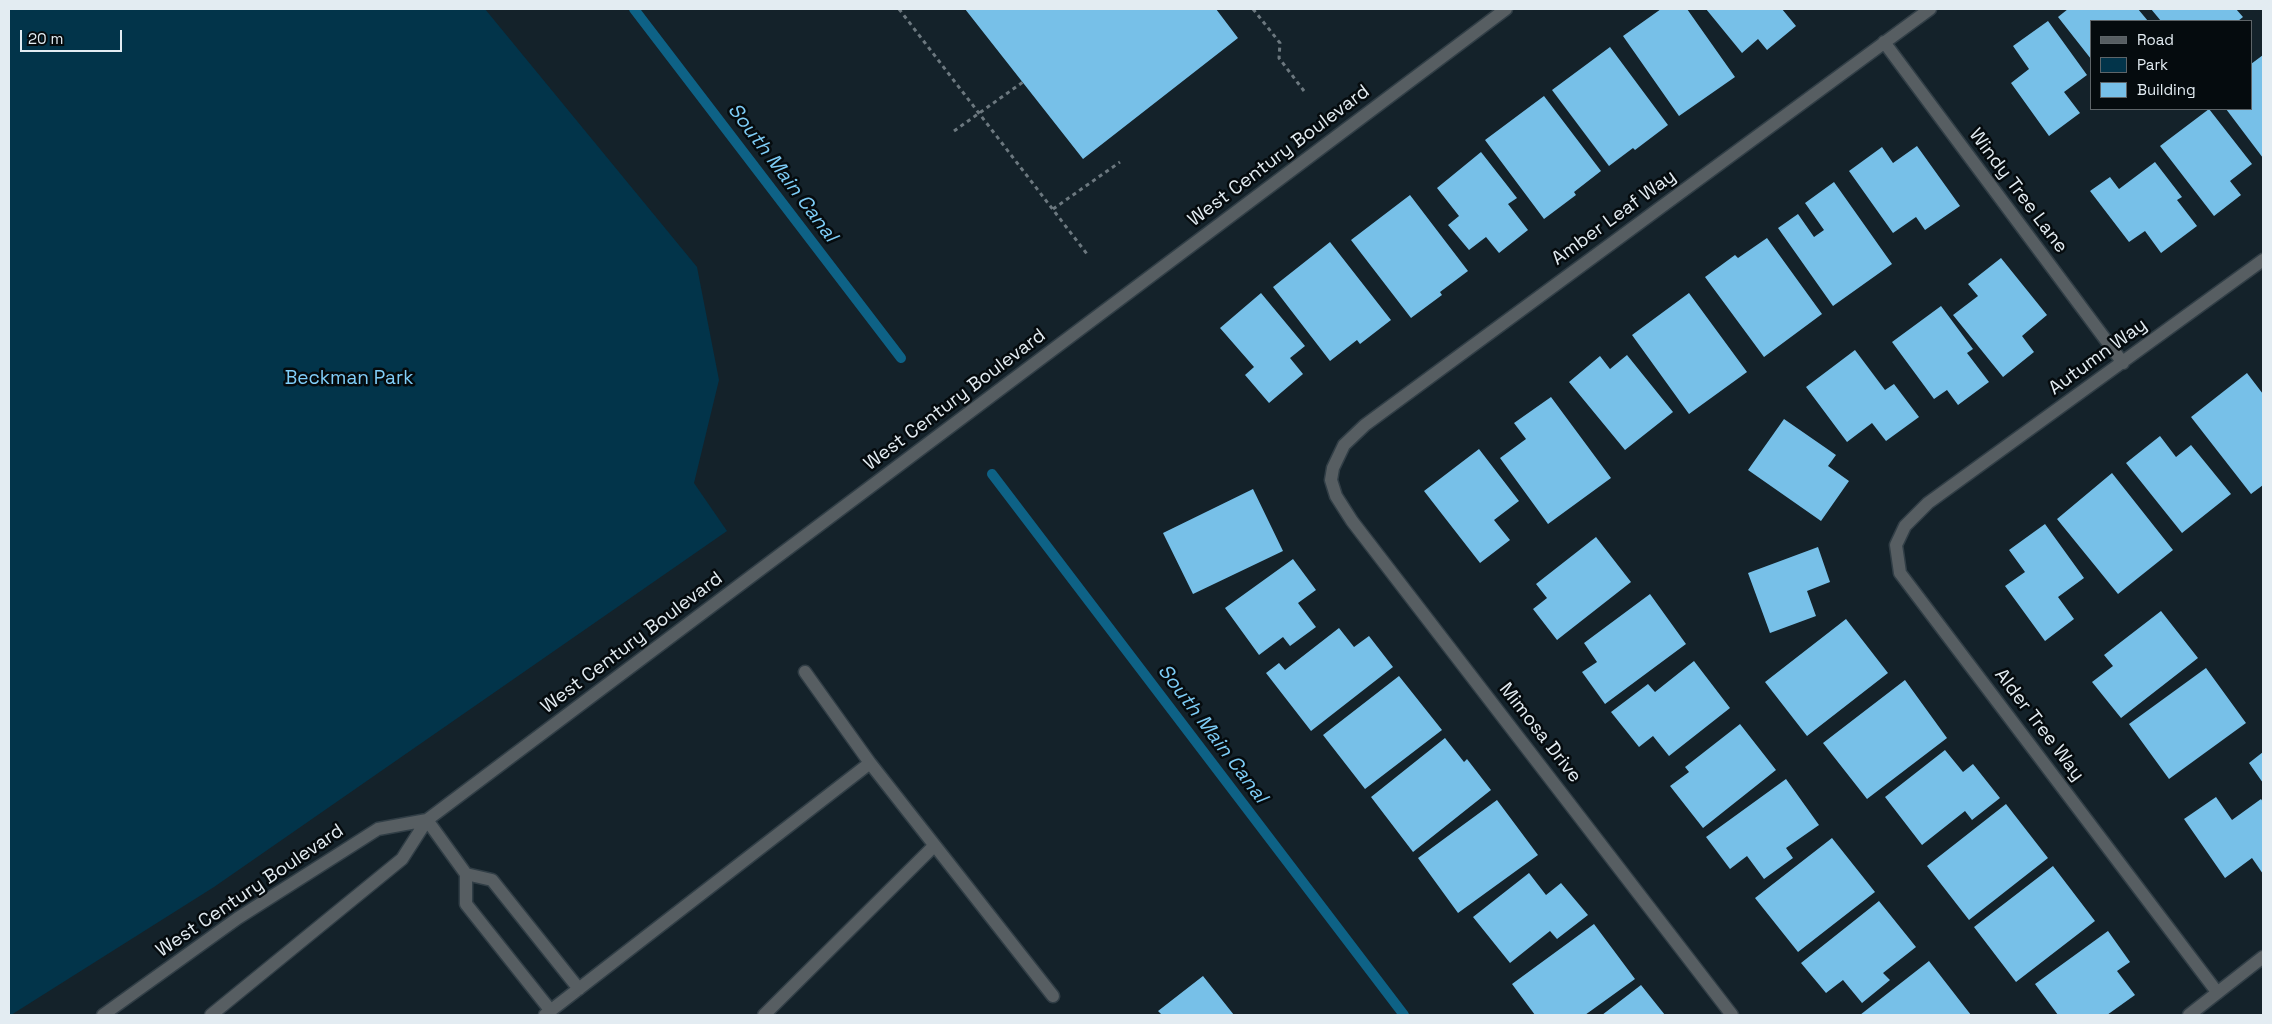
<!DOCTYPE html>
<style>
body{margin:0}
#map{position:relative;width:2272px;height:1024px;overflow:hidden;background:#14222a;font-family:"Space Grotesk",sans-serif}
canvas{display:block}
.frame{position:absolute;inset:0;border:10px solid #e3ecf2;pointer-events:none}
.legend{position:absolute;left:2090px;top:20px;width:162px;height:90px;box-sizing:border-box;background:#050b0e;border:1px solid #5e6569;margin:0;padding:6px 9px;list-style:none;font-size:15px;color:#e3ecf2}
.legend li{display:flex;align-items:center;gap:10px;height:25px}
.legend b{width:25px;border:1px solid #5e6569}
.scale{position:absolute;left:20px;top:30px;width:102px;height:22px;box-sizing:border-box;border:2px solid #e3ecf2;border-top:0;padding-left:6px;font-size:15px;line-height:18px;white-space:nowrap;color:#e3ecf2;-webkit-text-stroke:4px #050b0e;paint-order:stroke}
</style>
<div id="map">
<canvas width="2272" height="1024"></canvas>
<div class="frame"></div>
<ul class="legend">
<li><b style="height:6px;background:#575e62"></b>Road</li>
<li><b style="height:14px;background:#02344a"></b>Park</li>
<li><b style="height:14px;background:#77c0e8"></b>Building</li>
</ul>
<div class="scale">20 m</div>
</div>
<script>
const ctx = document.querySelector('canvas').getContext('2d');
ctx.lineJoin = 'round';
function paint(path, color) { ctx.fillStyle = color; ctx.fill(path, 'evenodd'); }
const toPath = rows => new Path2D(rows.map(r => 'M' + r).join(''));
function trace(path, color, width, dash) { ctx.strokeStyle = color; ctx.lineWidth = width; ctx.lineCap = dash ? 'butt' : 'round'; ctx.setLineDash(dash || []); ctx.stroke(path); }
function write(font, color, halo, rows, align = 'center') {
  ctx.font = font + ' "Space Grotesk",sans-serif'; ctx.lineWidth = 5; ctx.setLineDash([]); ctx.textBaseline = 'middle'; ctx.strokeStyle = halo; ctx.fillStyle = color; for (const [text, x, y, turn = 0] of rows) {
    ctx.save(); ctx.translate(x, y); ctx.rotate((+turn || 0) * Math.PI / 180); ctx.textAlign = isNaN(turn) ? turn : align; if (halo) ctx.strokeText(text, 0, 0); ctx.fillText(text, 0, 0); ctx.restore();
  }
}
const green = toPath([
 [9,9,485,9,697,267,719,380,694,483,727,531,214,887,11,1015,9,1015]
]);
const stream = toPath([
 [634,9,901,358],
 [992,474,1404,1015]
]);
const building = toPath([
 [965,9,1216,9,1238,38,1083,159],
 [1661,9,1687,9,1735,77,1679,116,1623,36],
 [1706,9,1782,9,1796,26,1767,50,1758,39,1742,53],
 [2068,9,2138,9,2148,21,2091,21,2091,59,2058,17],
 [2151,9,2236,9,2243,17,2238,21,2161,21],
 [2048,21,2087,75,2064,92,2080,113,2049,136,2011,83,2029,69,2013,46],
 [1610,47,1668,125,1635,150,1633,148,1609,166,1552,90],
 [2263,55,2263,158,2226,109,2251,109,2251,64],
 [1544,96,1601,171,1574,192,1576,195,1544,219,1485,140],
 [2209,109,2252,164,2230,181,2241,195,2214,216,2160,146],
 [1917,146,1960,206,1925,230,1916,217,1893,233,1849,171,1882,147,1893,163],
 [1481,152,1517,198,1508,204,1528,230,1499,253,1486,237,1469,250,1448,225,1459,216,1437,188],
 [2155,162,2182,197,2177,200,2197,226,2161,253,2145,231,2129,242,2090,191,2110,177,2119,189],
 [1834,182,1892,264,1833,306,1778,228,1798,214,1814,237,1824,230,1805,203],
 [1410,195,1468,271,1440,292,1442,295,1411,318,1351,240],
 [1767,238,1822,314,1764,357,1705,277,1735,255,1738,258],
 [1330,242,1391,320,1360,344,1357,340,1330,361,1273,287],
 [2001,258,2047,315,2022,336,2034,352,2003,377,1953,315,1978,296,1968,284],
 [1261,293,1305,346,1290,358,1303,374,1269,403,1245,375,1254,367,1220,328],
 [1689,293,1747,372,1689,414,1632,335],
 [1941,306,1973,349,1967,353,1989,382,1958,405,1947,390,1934,399,1892,342],
 [1855,350,1885,390,1894,384,1919,417,1886,441,1872,423,1847,442,1806,387],
 [1627,355,1673,412,1625,450,1569,382,1600,356,1610,369],
 [2247,373,2263,394,2263,485,2251,494,2191,417],
 [1551,397,1611,478,1548,524,1500,458,1526,439,1514,423],
 [1784,419,1836,455,1828,466,1849,481,1821,521,1748,470],
 [2160,436,2176,457,2191,445,2231,494,2182,533,2126,463],
 [1479,449,1519,501,1494,520,1510,540,1480,563,1424,491],
 [2112,473,2173,550,2118,594,2057,519],
 [1253,489,1283,551,1193,594,1163,533],
 [2045,524,2084,578,2058,597,2074,619,2045,641,2005,586,2025,572,2009,550],
 [1596,537,1631,582,1557,640,1533,609,1547,598,1536,584],
 [1818,547,1830,582,1807,591,1816,616,1770,633,1748,573],
 [1293,559,1316,590,1298,603,1316,627,1290,646,1283,637,1259,655,1225,608],
 [1650,594,1686,644,1605,704,1582,672,1597,662,1584,643],
 [2161,611,2198,658,2121,718,2092,682,2113,666,2104,655],
 [1846,619,1888,673,1807,736,1765,682],
 [1339,628,1354,647,1369,636,1393,667,1311,731,1266,673,1279,663,1285,670],
 [1694,661,1730,708,1669,756,1653,736,1639,747,1611,712,1648,684,1655,692],
 [2206,668,2246,723,2169,779,2129,724],
 [1399,676,1442,730,1365,789,1323,735],
 [1905,680,1947,738,1867,799,1823,743],
 [1740,724,1776,770,1703,828,1670,786,1689,772,1685,767],
 [1445,738,1464,762,1467,759,1491,790,1413,852,1371,797],
 [1945,750,1963,772,1973,764,2000,798,1972,820,1965,811,1922,845,1885,797],
 [2263,752,2263,783,2249,763],
 [1786,779,1819,825,1786,848,1793,858,1764,879,1747,856,1730,869,1706,837],
 [2216,797,2232,820,2261,799,2263,802,2263,874,2252,858,2225,878,2184,819],
 [1497,800,1538,855,1458,913,1418,858],
 [2006,804,2048,858,1969,920,1927,866],
 [1832,838,1875,892,1798,952,1755,898],
 [2053,866,2095,921,2016,982,1974,927],
 [1529,873,1546,895,1561,883,1588,915,1557,939,1550,931,1510,963,1473,917],
 [1879,901,1916,947,1883,973,1890,980,1862,1003,1843,980,1826,993,1801,963],
 [1594,924,1635,979,1585,1015,1535,1015,1512,984],
 [2108,931,2130,962,2117,971,2135,995,2107,1015,2058,1015,2035,984],
 [1929,961,1971,1015,1860,1015],
 [1203,976,1234,1015,1162,1015,1158,1011],
 [1641,985,1665,1015,1602,1015]
]);
const path = toPath([
 [899,9,1087,254],
 [1253,9,1280,43,1279,58,1304,91],
 [954,131,1023,82],
 [1053,209,1120,162]
]);
const minor = toPath([
 [1884,42,2123,363],
 [805,672,870,763,1053,996],
 [427,820,466,874,466,904,551,1011],
 [466,874,492,880,579,989],
 [2217,992,1900,573,1896,545,1905,526,1928,503,2263,260],
 [103,1015,238,918,378,829,427,820],
 [211,1015,402,859,427,820,1506,9],
 [545,1015,870,763],
 [764,1015,934,846],
 [1732,1015,1352,521,1336,496,1331,480,1333,468,1344,445,1365,425,1930,9],
 [2189,1015,2263,957]
]);
const streetNames = [
 ["West Century Boulevard",1279,156,-37],
 ["Windy Tree Lane",2018,191,53],
 ["Amber Leaf Way",1614,218,-36],
 ["Autumn Way",2098,357,-36],
 ["West Century Boulevard",955,400,-37],
 ["West Century Boulevard",632,643,-37],
 ["Alder Tree Way",2039,725,53],
 ["Mimosa Drive",1540,733,52],
 ["West Century Boulevard",250,891,-34]
];
const parkNames = [
 ["Beckman Park",349,379]
];
const waterNames = [
 ["South Main Canal",782,173,53],
 ["South Main Canal",1212,734,53]
];
paint(green, '#02344a');
trace(stream, '#0e6286', 10);
paint(building, '#77c0e8');
trace(minor, '#313e46', 15);
trace(path, '#6c787f', 3, [4, 4]);
trace(minor, '#575e62', 12);
write('19px', '#e3ecf2', '#050b0e', streetNames);
write('19px', '#80cef9', '#050b0e', parkNames);
write('italic 20px', '#7ecdf7', '#050b0e', waterNames);
</script>
